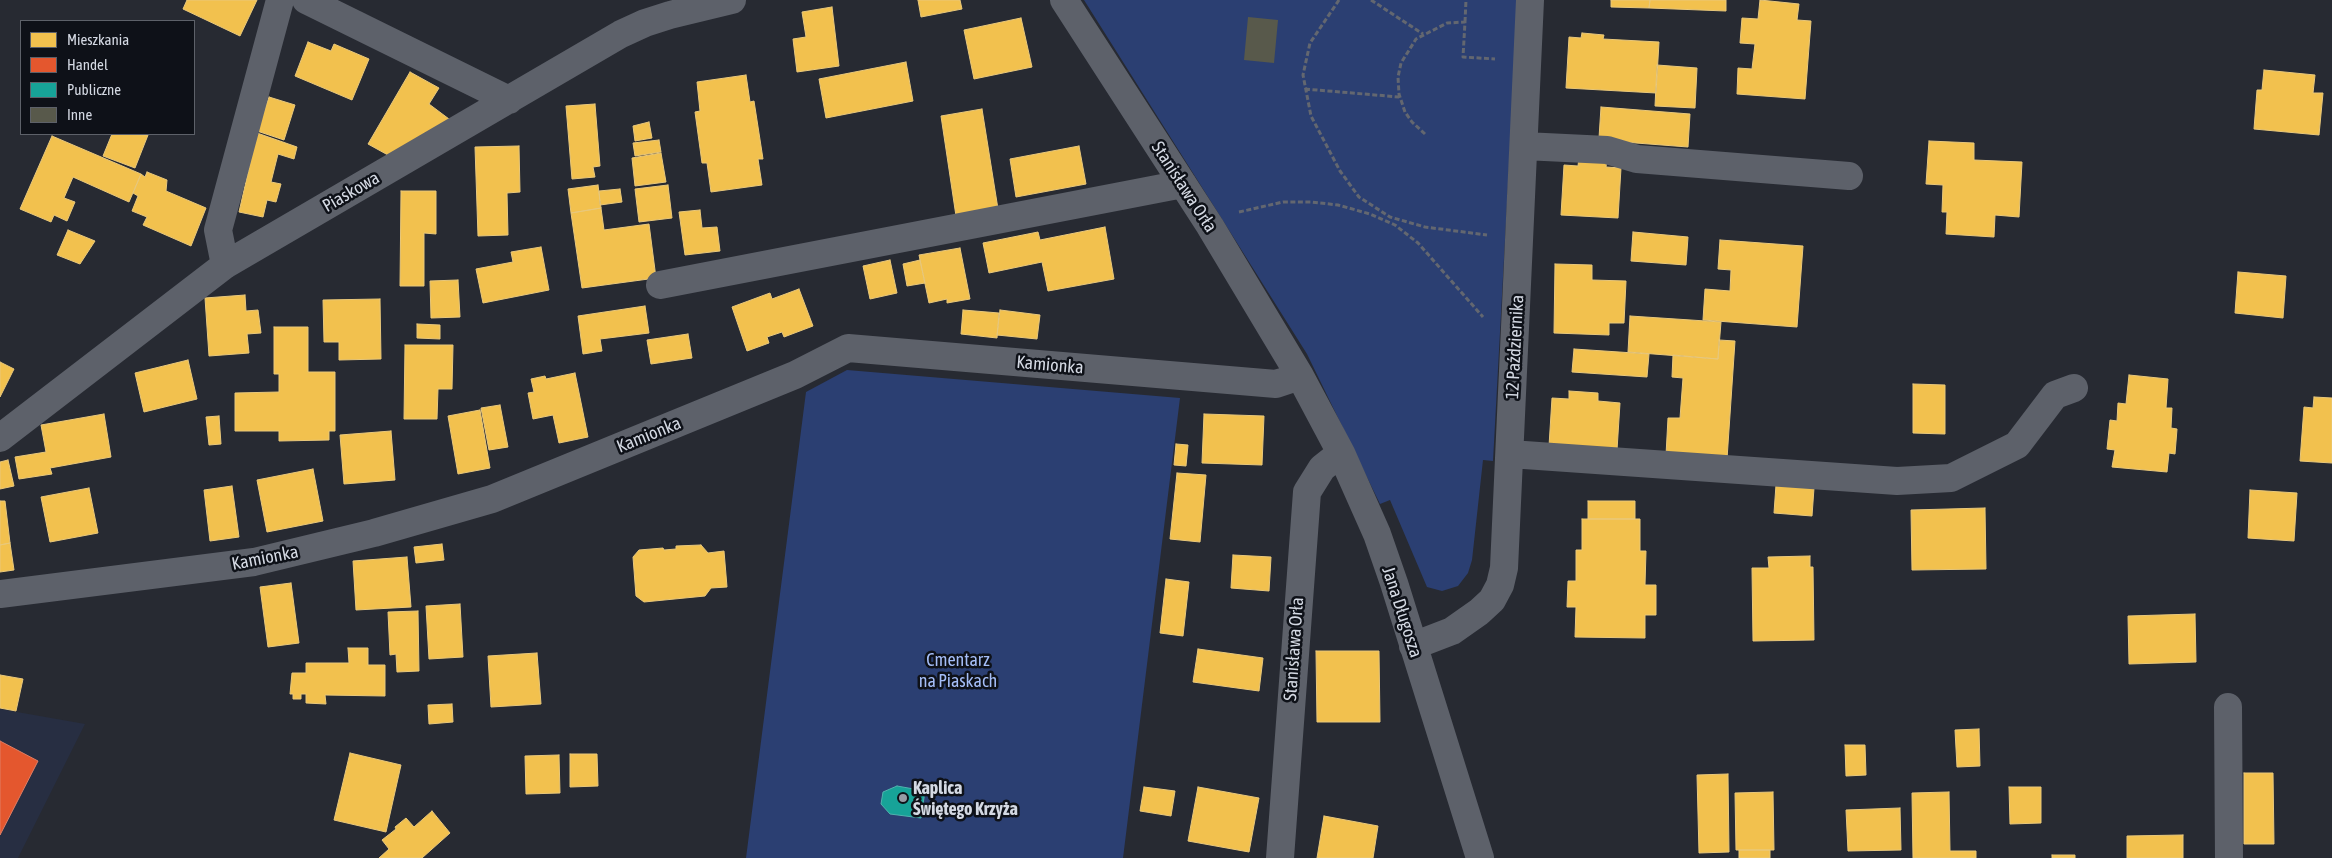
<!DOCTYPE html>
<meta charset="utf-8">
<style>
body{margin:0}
#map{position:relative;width:2332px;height:858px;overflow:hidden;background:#272a32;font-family:"Asap Condensed",sans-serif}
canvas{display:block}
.legend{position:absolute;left:20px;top:20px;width:175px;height:115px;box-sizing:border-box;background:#0e1118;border:1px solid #5d6169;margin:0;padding:6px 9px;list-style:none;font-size:15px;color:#d4d9e3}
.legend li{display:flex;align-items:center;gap:10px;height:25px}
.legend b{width:25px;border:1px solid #5d6169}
</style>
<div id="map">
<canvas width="2332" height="858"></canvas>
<ul class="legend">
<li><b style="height:14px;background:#f2c14e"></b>Mieszkania</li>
<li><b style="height:14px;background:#e4572e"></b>Handel</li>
<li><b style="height:14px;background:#17a398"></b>Publiczne</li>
<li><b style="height:14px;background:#58594b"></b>Inne</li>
</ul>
</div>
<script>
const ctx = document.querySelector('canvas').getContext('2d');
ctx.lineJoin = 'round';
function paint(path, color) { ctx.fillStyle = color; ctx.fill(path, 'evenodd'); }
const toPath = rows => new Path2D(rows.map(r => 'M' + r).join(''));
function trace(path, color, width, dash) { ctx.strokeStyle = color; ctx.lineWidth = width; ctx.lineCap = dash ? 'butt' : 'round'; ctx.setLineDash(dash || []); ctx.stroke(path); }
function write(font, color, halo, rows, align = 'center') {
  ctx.font = font + ' "Asap Condensed",sans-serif'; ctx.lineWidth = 5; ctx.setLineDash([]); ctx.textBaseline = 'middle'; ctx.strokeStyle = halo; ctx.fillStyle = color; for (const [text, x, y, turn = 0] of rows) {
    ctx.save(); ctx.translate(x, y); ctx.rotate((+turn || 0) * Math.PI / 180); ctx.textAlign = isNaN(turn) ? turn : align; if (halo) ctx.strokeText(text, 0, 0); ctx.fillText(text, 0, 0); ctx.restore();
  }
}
const built = toPath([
 [0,709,85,724,18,858,0,858]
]);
const green = toPath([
 [1084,0,1518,0,1493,461,1483,460,1472,560,1468,573,1458,586,1442,591,1427,587,1390,500,1380,504,1307,354],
 [847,370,1180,398,1123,858,746,858,806,392]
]);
const homes = toPath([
 [187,0,257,0,240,36,183,9,187,0],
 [918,0,960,0,962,9,921,17,918,0],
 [1611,0,1650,0,1649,8,1611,7,1611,0],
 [1650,0,1726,0,1726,11,1649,8,1650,0],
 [1760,0,1799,4,1797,20,1811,21,1805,99,1737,94,1738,68,1752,69,1755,44,1740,43,1742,18,1758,19,1760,0],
 [832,7,839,66,797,72,793,39,806,37,802,12,832,7],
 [1021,18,1032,67,974,79,964,30,1021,18],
 [1582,33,1604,35,1603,39,1659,42,1656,93,1566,88,1569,37,1581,38,1582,33],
 [308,42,331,51,334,44,369,59,352,100,295,76,308,42],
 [906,62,913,101,826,118,819,79,906,62],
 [1657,65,1697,68,1695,108,1655,106,1657,65],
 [2264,70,2315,75,2313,93,2323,93,2319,135,2254,129,2257,90,2262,90,2264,70],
 [410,72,439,88,429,104,449,119,397,160,368,144,410,72],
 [746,75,750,102,754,101,763,159,758,159,762,185,711,192,707,163,702,163,695,112,700,111,697,82,746,75],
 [269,97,295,105,284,140,257,131,269,97],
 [595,104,600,166,593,167,595,177,572,179,566,106,595,104],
 [1601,107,1690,114,1688,147,1623,142,1623,140,1599,138,1601,107],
 [982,109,998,209,956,216,941,116,982,109],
 [649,122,652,138,635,141,633,126,649,122],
 [257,133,297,147,294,159,278,154,271,182,281,184,276,202,267,200,263,217,239,212,257,133],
 [112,134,148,135,135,168,103,156,112,134],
 [52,136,141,174,129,202,73,177,64,198,75,202,67,221,54,215,51,222,20,209,52,136],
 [659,140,661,152,635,156,633,143,659,140],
 [1929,141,1974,143,1974,160,2022,162,2019,217,1995,215,1994,237,1946,234,1947,212,1942,212,1943,185,1926,184,1929,141],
 [519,146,520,192,507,193,508,235,478,236,475,147,519,146],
 [1079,146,1086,184,1016,197,1010,159,1079,146],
 [661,153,666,182,635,186,632,158,661,153],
 [1579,157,1607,159,1606,167,1621,168,1618,218,1561,215,1564,165,1578,166,1579,157],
 [147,172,167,180,166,191,206,208,191,246,143,225,147,217,132,211,138,196,133,193,141,174,145,177,147,172],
 [598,185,601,208,571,213,568,189,598,185],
 [668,185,672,218,639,222,635,189,668,185],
 [620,189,622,202,600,205,599,191,620,189],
 [401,191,436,191,436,234,424,233,424,286,400,286,401,191],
 [601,208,604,230,649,224,656,278,582,288,571,213,601,208],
 [700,210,702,228,717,227,720,251,685,255,679,212,700,210],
 [1105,227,1114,279,1048,291,1042,262,989,273,983,243,1038,232,1040,240,1105,227],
 [68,230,95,241,80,264,57,255,68,230],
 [1633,232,1688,237,1686,265,1631,261,1633,232],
 [1720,240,1803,246,1797,327,1703,320,1705,289,1730,291,1731,270,1718,269,1720,240],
 [541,247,549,290,483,303,476,269,513,262,511,252,541,247],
 [960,248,970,299,947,303,947,299,929,303,919,255,960,248],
 [890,260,897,293,870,299,863,266,890,260],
 [920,260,925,283,907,286,903,264,920,260],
 [1555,264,1592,265,1592,280,1626,281,1624,323,1609,323,1609,335,1554,333,1555,264],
 [2238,272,2286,276,2283,318,2235,313,2238,272],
 [458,280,460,317,431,318,430,281,458,280],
 [799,289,813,326,784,337,782,332,767,337,769,343,747,351,732,307,770,293,772,299,799,289],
 [245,295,246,311,258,310,261,333,247,334,249,353,209,356,205,298,245,295],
 [380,299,381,359,339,360,339,342,324,342,323,300,380,299],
 [645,306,649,333,600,339,602,351,583,354,578,316,645,306],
 [963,310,999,313,997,338,961,334,963,310],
 [1000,310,1040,315,1037,339,997,335,1000,310],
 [1630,316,1721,322,1718,359,1628,352,1630,316],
 [417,324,440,325,440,339,417,338,417,324],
 [274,327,308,327,308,372,335,372,335,431,329,431,329,440,279,441,279,431,235,431,235,393,279,392,279,374,274,374,274,327],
 [688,334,692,358,651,364,647,340,688,334],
 [1719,340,1735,341,1727,459,1666,455,1668,418,1680,418,1683,378,1672,377,1673,355,1718,359,1719,340],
 [405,345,453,345,452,389,438,389,437,419,404,419,405,345],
 [1574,349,1649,354,1647,377,1572,372,1574,349],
 [188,360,197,399,144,412,135,373,188,360],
 [0,362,14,369,0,397,0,362],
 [575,373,588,437,559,443,553,415,533,419,528,393,534,392,531,379,545,376,546,379,575,373],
 [2129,375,2168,379,2166,408,2172,408,2171,428,2177,429,2175,454,2169,453,2167,472,2112,467,2115,450,2107,449,2110,420,2117,421,2118,403,2126,404,2129,375],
 [1913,384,1945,385,1945,434,1913,433,1913,384],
 [1569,391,1598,393,1598,401,1620,403,1617,450,1549,446,1552,398,1569,399,1569,391],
 [2314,397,2332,398,2332,463,2300,461,2304,407,2313,408,2314,397],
 [500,405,508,447,489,450,481,408,500,405],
 [480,410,490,468,458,474,448,416,480,410],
 [104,414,111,457,50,468,52,474,19,479,15,457,46,452,41,425,104,414],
 [1204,414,1264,416,1262,465,1202,463,1204,414],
 [219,416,221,444,209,445,206,417,219,416],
 [391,431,395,480,344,484,340,435,391,431],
 [1176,444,1188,445,1186,466,1174,465,1176,444],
 [8,460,14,486,0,489,0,462,8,460],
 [313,469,323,521,267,532,257,480,313,469],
 [1177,473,1206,475,1200,542,1170,539,1177,473],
 [1776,485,1814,488,1812,516,1774,513,1776,485],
 [232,486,239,537,210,541,204,490,232,486],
 [89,488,98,533,50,542,41,497,89,488],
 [2250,490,2297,493,2294,541,2248,538,2250,490],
 [0,501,5,501,10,543,0,545,0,501],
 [1588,501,1635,501,1635,519,1588,519,1588,501],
 [1985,508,1986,569,1912,570,1911,510,1985,508],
 [1582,519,1640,519,1640,551,1646,551,1645,585,1656,585,1656,615,1645,615,1645,638,1575,637,1576,607,1567,607,1568,581,1576,581,1576,550,1582,550,1582,519],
 [10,543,14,570,0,572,0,545,10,543],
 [442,544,444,560,416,563,414,547,442,544],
 [701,545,708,553,724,551,727,587,711,588,705,596,644,602,636,596,633,557,639,550,663,548,664,550,676,549,676,546,701,545],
 [1233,555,1271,557,1269,591,1231,588,1233,555],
 [1810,556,1810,567,1813,567,1814,640,1753,641,1752,568,1769,568,1768,557,1810,556],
 [407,557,411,607,356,610,353,561,407,557],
 [1166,579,1189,582,1183,636,1160,633,1166,579],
 [291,583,299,643,268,647,260,587,291,583],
 [460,604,463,657,429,659,426,606,460,604],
 [418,611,419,671,397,672,396,654,390,655,388,612,418,611],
 [2195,614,2196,662,2129,664,2128,616,2195,614],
 [348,648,368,648,368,665,385,665,385,696,325,695,326,704,306,703,306,694,301,694,301,699,293,699,293,694,290,694,292,673,306,673,306,663,349,663,348,648],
 [1198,649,1263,658,1259,691,1193,682,1198,649],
 [1316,651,1379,651,1380,722,1317,722,1316,651],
 [537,653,541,704,491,707,488,656,537,653],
 [0,675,23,679,16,711,0,708,0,675],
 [452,704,453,722,429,724,428,705,452,704],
 [1979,729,1980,766,1957,767,1955,730,1979,729],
 [1845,745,1865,745,1866,775,1846,776,1845,745],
 [350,753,401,765,386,832,334,820,350,753],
 [570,754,597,754,598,786,570,787,570,754],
 [559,755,560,793,526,794,525,756,559,755],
 [2244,773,2273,773,2274,844,2244,844,2244,773],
 [1728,774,1729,852,1699,853,1697,775,1728,774],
 [1144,787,1175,791,1171,816,1140,811,1144,787],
 [1198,787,1259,798,1249,852,1188,841,1198,787],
 [2009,787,2041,787,2041,823,2010,824,2009,787],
 [1773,792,1774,850,1736,850,1735,793,1773,792],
 [1949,792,1950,851,1976,851,1976,858,1913,858,1912,793,1949,792],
 [1900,808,1901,850,1848,851,1846,810,1900,808],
 [432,811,450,833,422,858,379,858,389,849,382,840,396,829,395,827,406,818,414,827,432,811],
 [1324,816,1378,826,1373,858,1317,858,1324,816],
 [2183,835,2183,858,2127,858,2127,836,2183,835],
 [1739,850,1770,850,1770,858,1739,858,1739,850],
 [2052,855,2075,855,2075,858,2052,858,2052,855]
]);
const shops = toPath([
 [0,741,38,761,0,835,0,741]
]);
const public = toPath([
 [897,786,925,791,921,818,890,814,881,804,883,792,897,786]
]);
const building = toPath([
 [1248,17,1278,20,1274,63,1244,60]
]);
const path = toPath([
 [1339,0,1310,43,1303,75,1311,116,1340,171,1359,197,1390,217,1425,227,1487,235],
 [1371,0,1423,34],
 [1465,22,1466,0],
 [1305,89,1399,97],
 [1425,134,1412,122,1405,112,1399,94,1398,77,1401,63,1416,39,1447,23,1465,22,1463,57,1495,59],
 [1239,212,1283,202,1311,202,1338,205,1370,214,1395,225,1418,243,1483,317]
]);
const minor = toPath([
 [306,0,509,100],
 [1064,0,1210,226,1300,376,1341,453,1377,534,1394,583,1480,858],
 [1524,146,1607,150,1637,159,1849,176],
 [225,265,218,230,280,0],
 [660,285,1183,184],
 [0,438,225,265,621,34,645,23,670,15,732,0],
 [1510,454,1897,481,1951,478,2017,445,2055,395,2074,388],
 [0,594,254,562,374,533,492,499,795,375,848,348,1276,384,1300,376],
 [1413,646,1452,631,1479,612,1492,600,1500,585,1504,568,1530,0],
 [2228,707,2229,858],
 [1280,858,1307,492,1322,468,1341,453]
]);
const markers = [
 [903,798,5,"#979ca5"]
];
const streetNames = [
 ["Stanisława Orła",1184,187,57],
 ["Piaskowa",351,192,-30],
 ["12 Października",1515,347,-87],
 ["Kamionka",1050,365,5],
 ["Kamionka",649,435,-22],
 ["Kamionka",265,558,-11],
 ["Jana Długosza",1402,612,72],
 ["Stanisława Orła",1294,649,-86]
];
const parkNames = [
 ["Cmentarz",958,660],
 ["na Piaskach",958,681]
];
const poiNames = [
 ["Kaplica",913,788],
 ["Świętego Krzyża",913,809]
];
paint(built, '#272e42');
paint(green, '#2b3f72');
paint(homes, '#f2c14e');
trace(homes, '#e9c87b', 1);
paint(shops, '#e4572e');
trace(shops, '#df7e64', 1);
paint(public, '#17a398');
trace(public, '#50b3ae', 1);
paint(building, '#58594b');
trace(path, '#636770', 3, [5, 2.5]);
trace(minor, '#5d616a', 28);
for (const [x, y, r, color] of markers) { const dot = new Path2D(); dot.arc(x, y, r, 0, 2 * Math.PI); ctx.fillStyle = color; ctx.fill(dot); trace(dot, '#0e1118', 2); }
write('18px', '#d4d9e3', '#0e1118', streetNames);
write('18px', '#a5bef8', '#0e1118', parkNames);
write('bold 18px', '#d4d9e3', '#0e1118', poiNames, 'left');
</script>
